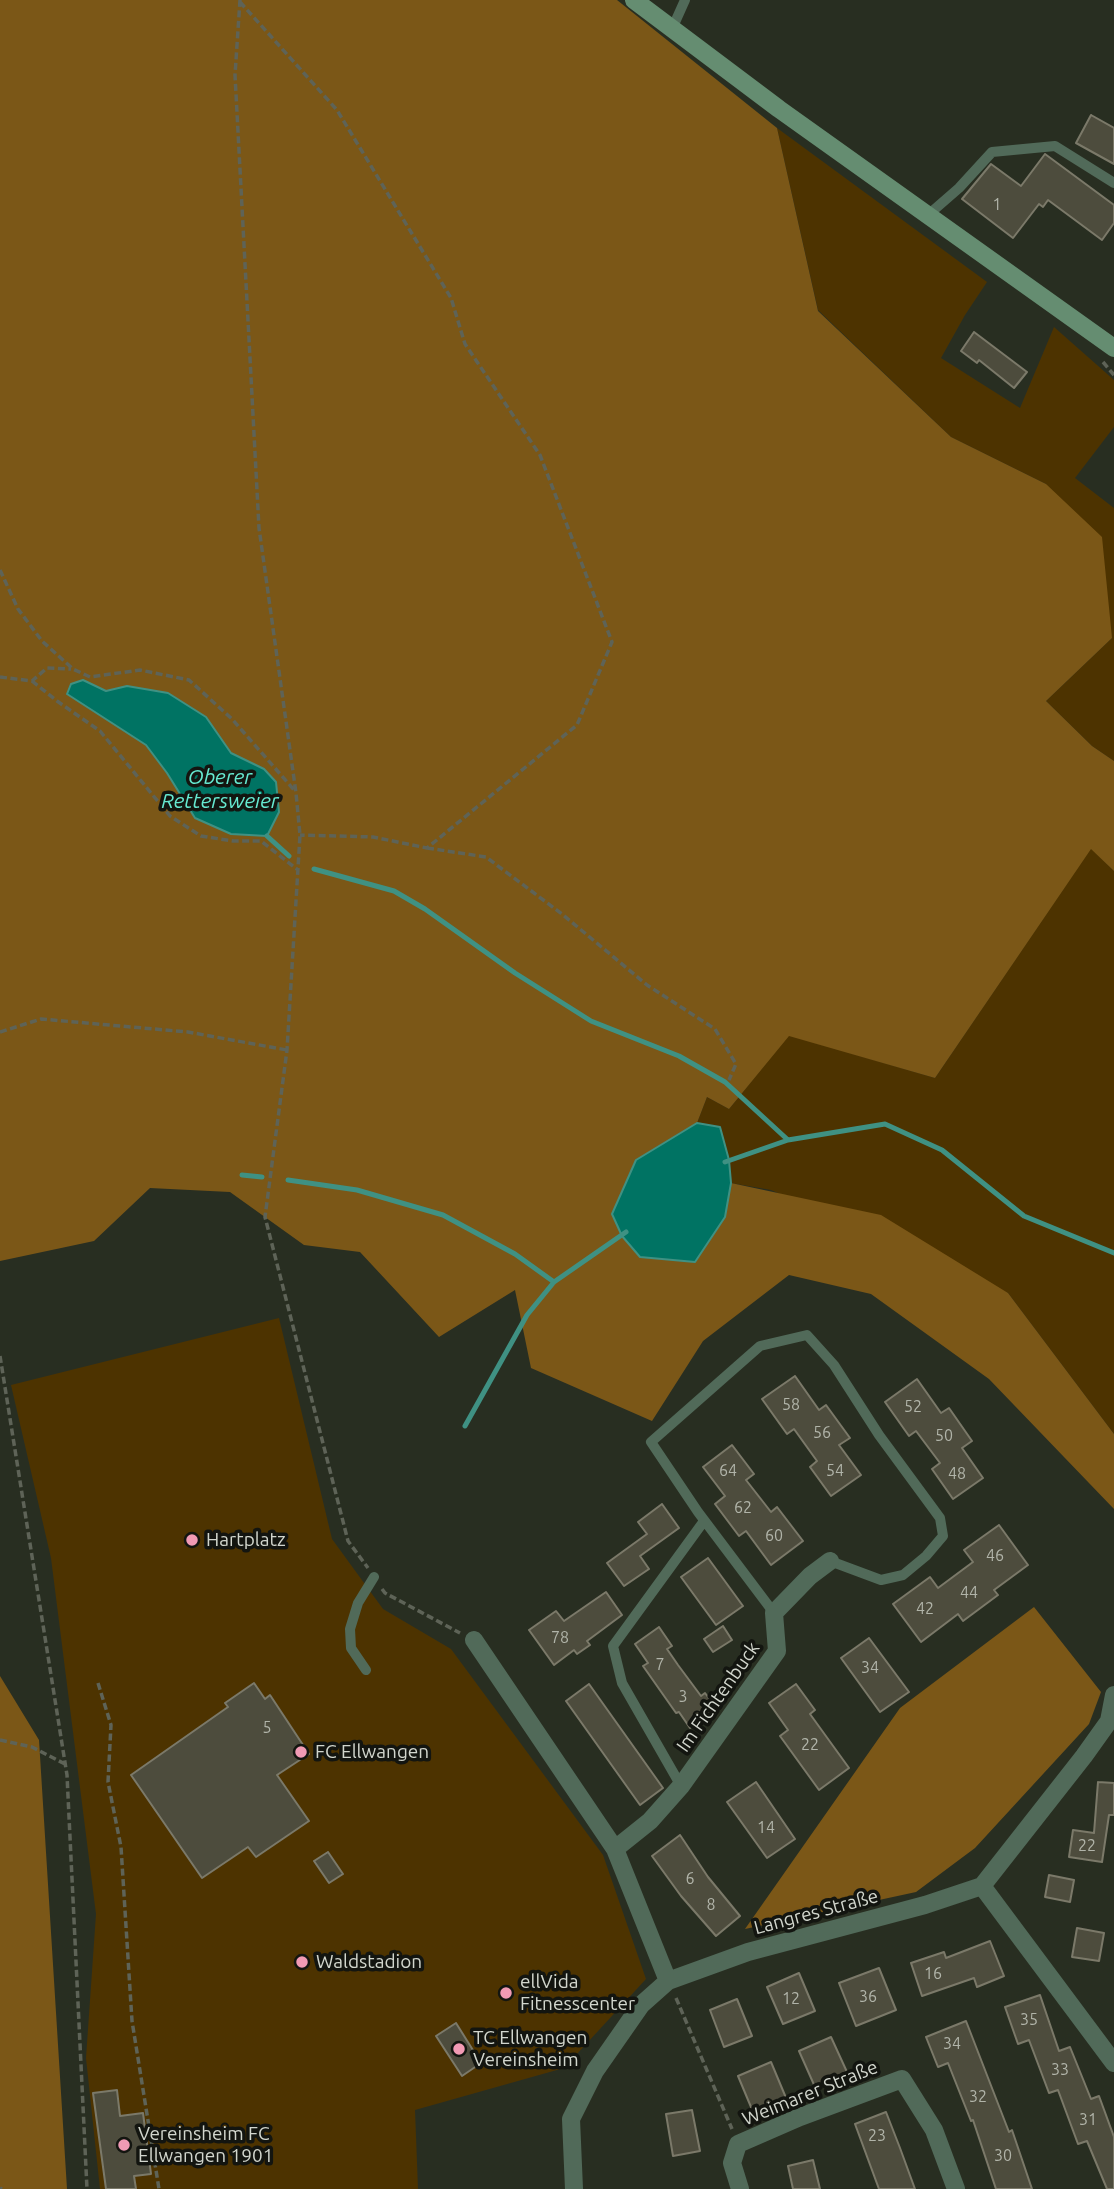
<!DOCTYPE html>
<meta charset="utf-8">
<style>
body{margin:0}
canvas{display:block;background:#282e21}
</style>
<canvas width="1114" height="2189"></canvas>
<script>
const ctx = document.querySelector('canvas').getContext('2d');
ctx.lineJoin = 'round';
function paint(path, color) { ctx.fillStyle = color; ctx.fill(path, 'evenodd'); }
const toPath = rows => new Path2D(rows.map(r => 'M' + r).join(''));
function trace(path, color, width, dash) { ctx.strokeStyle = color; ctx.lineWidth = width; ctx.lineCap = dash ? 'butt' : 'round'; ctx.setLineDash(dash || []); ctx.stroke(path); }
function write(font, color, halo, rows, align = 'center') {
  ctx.font = font + ' Ubuntu,sans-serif'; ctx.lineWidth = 7; ctx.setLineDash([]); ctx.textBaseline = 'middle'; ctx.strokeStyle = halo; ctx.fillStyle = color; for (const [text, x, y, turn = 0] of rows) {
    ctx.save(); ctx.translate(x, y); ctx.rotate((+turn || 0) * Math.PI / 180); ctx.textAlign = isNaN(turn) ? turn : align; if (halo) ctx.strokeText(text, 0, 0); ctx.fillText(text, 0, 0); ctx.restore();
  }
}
const green = toPath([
 [777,128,987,282,965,315,941,358,1020,408,1054,327,1114,380,1114,427,1075,478,1114,508,1114,761,1092,746,1046,701,1112,638,1046,484,951,437,818,310],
 [1091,848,1114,871,1114,1434,1008,1293,771,1190,731,1183,720,1127,697,1123,707,1097,729,1109,789,1035,935,1078],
 [279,1318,332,1539,383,1609,451,1649,603,1855,646,1979,564,2068,415,2110,418,2189,100,2189,86,2058,96,1914,51,1558,11,1385]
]);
const forest = toPath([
 [0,0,617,0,777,128,818,311,951,437,1046,484,1102,537,1112,638,1046,701,1092,746,1114,761,1114,871,1091,849,935,1078,789,1036,729,1109,707,1097,697,1123,636,1160,725,1217,731,1183,881,1215,1008,1293,1114,1434,1114,1509,989,1379,871,1294,789,1275,703,1341,652,1421,531,1368,515,1290,439,1337,360,1252,304,1245,230,1192,150,1188,94,1241,0,1261],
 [83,680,106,691,127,686,206,717,231,753,264,769,195,818,167,773,146,745,67,694],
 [1034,1607,1101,1692,1089,1724,975,1848,916,1892,745,1929,900,1708],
 [0,1676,39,1740,67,2189,0,2189]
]);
const water = toPath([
 [83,680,106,691,127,686,168,693,206,717,231,753,264,769,276,782,279,812,267,836,231,834,195,818,167,773,146,745,67,694,71,684,83,680],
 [697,1123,720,1127,729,1160,731,1183,725,1217,695,1262,640,1257,622,1236,612,1214,636,1160,697,1123]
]);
const stream = toPath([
 [267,836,289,856],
 [314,869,394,891,425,909,515,973,591,1021,679,1056,725,1082,788,1140,885,1124,942,1150,1024,1216,1114,1253],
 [725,1162,788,1140],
 [242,1175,262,1177],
 [288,1180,357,1190,443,1215,515,1254,554,1282],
 [465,1426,527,1315,554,1282,626,1232]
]);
const building = toPath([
 [1091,115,1114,128,1114,164,1076,143,1091,115],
 [1045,154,1114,205,1114,223,1102,240,1048,200,1043,207,1039,204,1013,238,962,199,991,164,1021,186,1045,154],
 [974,332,1027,372,1014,388,979,360,977,363,961,351,974,332],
 [795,1376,819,1410,826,1405,850,1438,839,1445,861,1475,831,1496,810,1467,817,1461,794,1429,787,1434,762,1399,795,1376],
 [917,1379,941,1413,949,1408,972,1441,962,1448,983,1478,953,1499,932,1469,940,1463,916,1431,909,1436,885,1402,917,1379],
 [732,1445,754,1474,746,1480,771,1512,777,1507,803,1541,771,1565,746,1531,739,1536,715,1504,725,1496,703,1467,732,1445],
 [662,1504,679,1528,640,1556,649,1569,624,1586,607,1563,647,1534,638,1522,662,1504],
 [999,1525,1028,1565,994,1590,998,1595,963,1621,958,1614,921,1642,893,1604,930,1577,938,1588,973,1562,964,1550,999,1525],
 [708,1558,743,1606,716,1625,681,1577,708,1558],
 [606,1592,622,1615,587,1641,590,1645,577,1654,574,1650,554,1665,529,1630,556,1611,564,1621,606,1592],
 [723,1626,732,1640,713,1652,704,1639,723,1626],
 [659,1627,672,1646,667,1649,678,1665,701,1696,705,1693,717,1709,690,1728,679,1712,676,1713,643,1666,648,1663,635,1644,659,1627],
 [869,1638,909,1692,880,1712,841,1658,869,1638],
 [254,1683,265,1699,270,1695,309,1754,277,1775,309,1821,256,1857,248,1847,202,1878,131,1775,228,1707,225,1703,254,1683],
 [589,1684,663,1788,640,1805,566,1701,589,1684],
 [796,1684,815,1710,810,1714,849,1768,819,1790,780,1736,788,1730,769,1703,796,1684],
 [756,1782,795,1839,767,1858,727,1802,756,1782],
 [1098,1782,1114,1783,1114,1815,1109,1815,1102,1862,1069,1857,1073,1830,1094,1833,1098,1782],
 [680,1835,708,1877,740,1916,716,1936,681,1896,652,1856,680,1835],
 [328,1852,343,1874,329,1883,314,1861,328,1852],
 [1049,1875,1074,1880,1070,1902,1045,1897,1049,1875],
 [1077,1928,1104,1933,1099,1961,1072,1957,1077,1928],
 [990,1941,1004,1976,977,1987,974,1978,922,1996,911,1963,944,1952,946,1958,990,1941],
 [879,1968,896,2010,856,2026,839,1983,879,1968],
 [799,1973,815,2011,783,2024,767,1987,799,1973],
 [1040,1995,1059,2051,1070,2047,1091,2099,1099,2096,1114,2137,1114,2189,1107,2189,1087,2141,1078,2144,1058,2090,1049,2093,1029,2040,1018,2044,1005,2007,1040,1995],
 [737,1999,752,2036,724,2047,710,2010,737,1999],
 [966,2021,1009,2132,1012,2130,1032,2189,996,2189,973,2120,971,2121,948,2063,938,2067,926,2037,966,2021],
 [456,2023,481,2063,462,2076,436,2036,456,2023],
 [831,2037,847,2072,815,2087,799,2051,831,2037],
 [771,2062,789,2105,756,2119,738,2076,771,2062],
 [117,2090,120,2116,143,2113,151,2174,134,2176,136,2189,106,2189,93,2093,117,2090],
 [692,2110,700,2151,673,2156,666,2114,692,2110],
 [886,2112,900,2148,915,2189,879,2189,855,2124,886,2112],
 [813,2160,820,2189,793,2189,788,2166,813,2160]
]);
const path = toPath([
 [240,0,235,75,259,528,296,793,300,835,287,1050,265,1217,348,1541,368,1568],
 [240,2,337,110,451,298,465,344,540,455,612,642,577,725,427,848,373,837,300,835],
 [1103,362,1114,375],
 [0,570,18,609,42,641,73,669,90,677,140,670,189,680,232,719,295,791],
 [0,677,32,681,47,668,71,669],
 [32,681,57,701,100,731,170,816,201,836,233,841,261,841,298,870],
 [427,848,486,857,562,914,647,985,715,1029,736,1064,729,1080],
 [0,1032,41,1019,188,1032,287,1050],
 [0,1356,67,1775,87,2189],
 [382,1589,385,1593,460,1633],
 [98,1683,111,1725,108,1782,121,1847,132,2021,159,2189],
 [0,1740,32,1747,65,1764],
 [676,1998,732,2129],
 [0,2188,2,2189]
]);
const service = toPath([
 [672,29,685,0],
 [928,215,959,188,992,152,1055,146,1114,183],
 [774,1613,698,1512,651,1442,760,1346,807,1335,834,1365,879,1435,940,1518,943,1536,926,1556,903,1575,881,1580,830,1561],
 [366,1670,351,1648,350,1629,358,1603,374,1577],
 [681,1786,622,1683,613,1646,704,1521]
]);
const minor = toPath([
 [474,1640,615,1849,668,1981],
 [615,1849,650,1821,681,1786,777,1651,774,1613,810,1576,830,1561],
 [982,1886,1114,2063],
 [574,2189,571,2119,595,2071,641,2005,668,1981,748,1952,925,1905,982,1886,1084,1756,1109,1721,1114,1695],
 [740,2189,732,2163,738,2144,800,2117,902,2079,934,2130,956,2189]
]);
const secondary = toPath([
 [634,0,779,109,1114,348]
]);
const markers = [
 [192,1540,7,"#f19ab4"],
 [301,1752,7,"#f19ab4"],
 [302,1962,7,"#f19ab4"],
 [506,1993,7,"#f19ab4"],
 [459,2049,7,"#f19ab4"],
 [124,2145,7,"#f19ab4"]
];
const numberNames = [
 ["1",997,205],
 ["58",791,1405],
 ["52",913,1407],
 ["56",822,1433],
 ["50",944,1436],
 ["64",728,1471],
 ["54",835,1471],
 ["48",957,1474],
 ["62",743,1508],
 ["60",774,1536],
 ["46",995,1556],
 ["44",969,1593],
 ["42",925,1609],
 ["78",560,1638],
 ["7",660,1665],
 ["34",870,1668],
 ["3",683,1697],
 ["5",267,1728],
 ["22",810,1745],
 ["14",766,1828],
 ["22",1087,1846],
 ["6",690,1879],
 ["8",711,1905],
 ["16",933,1974],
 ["36",868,1997],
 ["12",791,1999],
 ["35",1029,2020],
 ["34",952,2044],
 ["33",1060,2070],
 ["32",978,2097],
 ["31",1088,2120],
 ["23",877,2136],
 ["30",1003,2156]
];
const poiNames = [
 ["Hartplatz",206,1540],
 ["FC Ellwangen",315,1752],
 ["Waldstadion",316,1962],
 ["ellVida",520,1982],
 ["Fitnesscenter",520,2004],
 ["TC Ellwangen",473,2038],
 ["Vereinsheim",473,2060],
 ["Vereinsheim FC",138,2134],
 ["Ellwangen 1901",138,2156]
];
const streetNames = [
 ["Im Fichtenbuck",718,1697,-55],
 ["Langres Straße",816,1912,-15],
 ["Weimarer Straße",810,2093,-22]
];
const waterNames = [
 ["Oberer",220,777],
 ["Rettersweier",220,801]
];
paint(green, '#4d3300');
paint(forest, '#7b5717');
paint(water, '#007363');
trace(water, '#3f9183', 2);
trace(stream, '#3f9183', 5);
paint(building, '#4d4c3d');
trace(building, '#7b7969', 2);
trace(path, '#5e6357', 3.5, [7, 3.5]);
trace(service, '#516a59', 10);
trace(minor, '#516a59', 18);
trace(secondary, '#658d71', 18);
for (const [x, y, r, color] of markers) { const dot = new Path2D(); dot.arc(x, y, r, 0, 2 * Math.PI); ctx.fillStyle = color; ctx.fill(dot); trace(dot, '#131510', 2.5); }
write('16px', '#b1b4a9', null, numberNames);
write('19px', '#d2d6cd', '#131510', poiNames, 'left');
write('19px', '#d2d6cd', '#131510', streetNames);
write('italic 21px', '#66e9d1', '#131510', waterNames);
</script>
